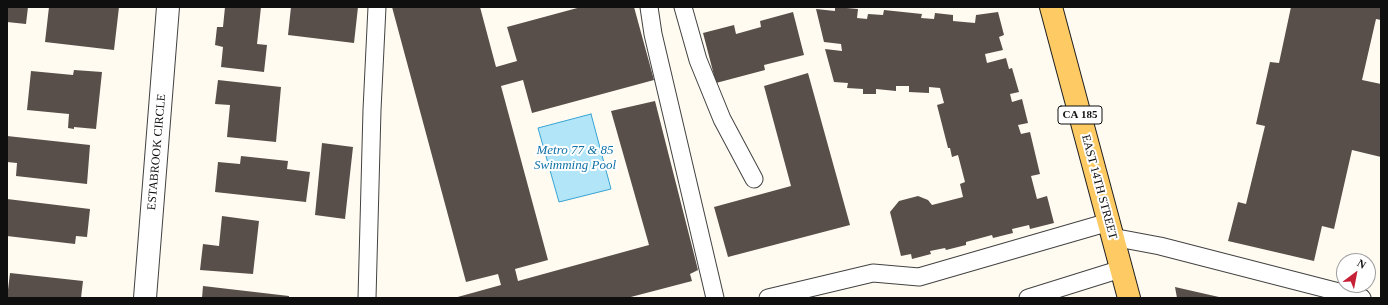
<!DOCTYPE html>
<style>
body{margin:0}
#map{position:relative;width:1388px;height:305px;overflow:hidden;background:#fffbf1;font-family:Georgia,serif}
canvas{display:block}
.frame{position:absolute;inset:0;border:8px solid #0f0f0f;pointer-events:none}
.north{position:absolute;left:1336px;top:253px;width:40px;height:40px;box-sizing:border-box;background:#fff;border:1px solid #9f9f9f;border-radius:50%;rotate:32deg;font-size:11px;font-weight:700;line-height:16px;text-align:center;color:#0f0f0f}
.north::after{content:'';display:block;margin:auto;width:14px;height:18px;background:#c62037;clip-path:polygon(50% 0,100% 100%,50% 72%,0 100%)}
</style>
<div id="map">
<canvas width="1388" height="305"></canvas>
<div class="frame"></div>
<div class="north">N</div>
</div>
<script>
const ctx = document.querySelector('canvas').getContext('2d');
ctx.lineJoin = 'round';
function paint(path, color) { ctx.fillStyle = color; ctx.fill(path, 'evenodd'); }
const toPath = rows => new Path2D(rows.map(r => 'M' + r).join(''));
function trace(path, color, width, dash) { ctx.strokeStyle = color; ctx.lineWidth = width; ctx.lineCap = dash ? 'butt' : 'round'; ctx.setLineDash(dash || []); ctx.stroke(path); }
function write(font, color, halo, rows, align = 'center') {
  ctx.font = font + ' Georgia,serif'; ctx.lineWidth = 4; ctx.setLineDash([]); ctx.textBaseline = 'middle'; ctx.strokeStyle = halo; ctx.fillStyle = color; for (const [text, x, y, turn = 0] of rows) {
    ctx.save(); ctx.translate(x, y); ctx.rotate((+turn || 0) * Math.PI / 180); ctx.textAlign = isNaN(turn) ? turn : align; if (halo) ctx.strokeText(text, 0, 0); ctx.fillText(text, 0, 0); ctx.restore();
  }
}
const water = toPath([
 [591,114,611,189,559,202,538,128,591,114]
]);
const building = toPath([
 [7,7,28,7,26,24,7,22],
 [49,7,119,7,114,50,45,42],
 [225,7,261,7,257,44,267,45,264,72,221,67,223,47,215,45,217,27,223,27],
 [291,7,358,7,354,43,288,35],
 [392,7,480,7,496,67,517,61,507,27,581,7,634,7,654,80,532,113,523,80,501,86,548,260,515,269,518,281,649,245,611,111,655,101,698,270,690,274,692,281,627,298,454,298,501,285,498,274,466,282],
 [835,7,858,9,857,18,867,19,868,14,883,15,884,10,922,14,921,18,934,19,935,13,953,15,953,21,975,23,976,15,998,12,1004,35,999,37,1003,50,985,54,987,63,1006,58,1009,69,1012,68,1019,92,1010,94,1012,102,1022,99,1028,123,1018,125,1021,134,1030,132,1040,174,1031,176,1037,199,1047,196,1054,223,1030,229,1029,225,1012,229,1013,233,993,238,992,235,966,242,966,245,946,250,945,248,930,251,931,254,912,259,911,254,901,256,890,212,899,201,918,196,928,200,932,205,963,197,960,184,965,182,958,155,952,157,950,148,948,148,937,105,944,103,940,88,929,87,929,93,909,92,909,86,896,86,896,91,876,89,876,94,863,94,863,89,847,88,848,83,834,82,825,49,842,51,841,44,824,42,816,9,835,11],
 [1291,7,1381,7,1381,20,1376,19,1362,80,1381,84,1381,157,1352,150,1334,229,1322,226,1314,261,1228,241,1238,202,1246,204,1265,126,1256,124,1270,62,1279,63],
 [793,12,804,55,764,65,765,70,716,83,703,33,734,25,736,34,761,27,760,21],
 [74,70,102,72,96,129,74,127,74,129,68,128,69,114,27,110,31,71,73,75],
 [808,73,850,225,728,257,714,207,791,186,764,86],
 [218,80,281,87,276,142,227,137,230,105,215,104],
 [7,136,90,145,87,184,16,176,17,163,7,162],
 [322,143,353,147,345,219,315,215],
 [241,156,288,161,287,169,310,172,306,202,215,192,218,162,240,164],
 [7,199,90,209,87,237,76,236,75,244,7,236],
 [222,216,259,221,253,274,200,270,203,244,219,246],
 [10,273,83,281,81,298,7,298],
 [203,286,289,296,289,298,202,298],
 [1175,287,1219,297,1219,298,1177,298]
]);
const lane = toPath([
 [649,7,653,34,715,298],
 [683,7,698,60,722,119,754,179],
 [1112,237,1160,246,1362,298],
 [367,298,372,110,377,7],
 [768,298,873,273,919,277,1109,222],
 [1028,298,1121,269]
]);
const street = toPath([
 [145,298,168,7]
]);
const primary = toPath([
 [1051,7,1129,298]
]);
const shields = [
 [1080,115,44]
];
const shieldNames = [
 ["CA 185",1080,115]
];
const streetNames = [
 ["ESTABROOK CIRCLE",157,152,-85],
 ["EAST 14TH STREET",1099,187,75]
];
const waterNames = [
 ["Metro 77 & 85",575,151],
 ["Swimming Pool",575,166]
];
paint(water, '#b3e5f9');
trace(water, '#37a3d3', 1);
paint(building, '#584f4b');
trace(lane, '#424242', 19);
trace(street, '#424242', 24);
trace(primary, '#202020', 24);
trace(lane, '#fff', 17);
trace(street, '#fff', 22);
trace(primary, '#feca63', 22);
for (const [x, y, w] of shields) { const box = new Path2D(); box.roundRect(x - w / 2, y - 9, w, 18, 3); ctx.fillStyle = '#fff'; ctx.fill(box); trace(box, '#0f0f0f', 1); }
write('bold 11px', '#0f0f0f', null, shieldNames);
write('12px', '#0f0f0f', '#fff', streetNames);
write('italic 13px', '#1273a7', '#fff', waterNames);
</script>
